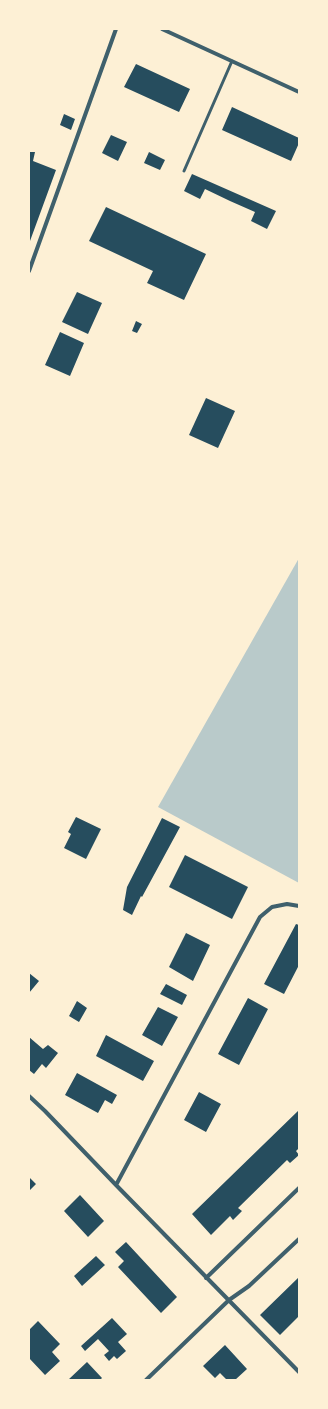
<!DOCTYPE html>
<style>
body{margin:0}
#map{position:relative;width:328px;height:1409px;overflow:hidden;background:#fdf0d5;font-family:"Roboto Condensed",sans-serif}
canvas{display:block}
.frame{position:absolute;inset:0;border:30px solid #fdf0d5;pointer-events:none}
</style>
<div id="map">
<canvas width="328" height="1409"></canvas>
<div class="frame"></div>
</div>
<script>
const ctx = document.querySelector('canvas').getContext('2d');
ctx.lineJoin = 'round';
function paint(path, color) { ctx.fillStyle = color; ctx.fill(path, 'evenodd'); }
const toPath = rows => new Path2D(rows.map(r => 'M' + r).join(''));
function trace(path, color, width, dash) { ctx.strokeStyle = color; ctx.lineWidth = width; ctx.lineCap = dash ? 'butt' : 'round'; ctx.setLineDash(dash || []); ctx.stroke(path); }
const green = toPath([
 [299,558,299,883,158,807]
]);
const building = toPath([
 [136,64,190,89,179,112,124,87],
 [232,107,299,138,299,143,291,161,222,130],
 [64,114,75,119,71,130,60,125],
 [111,135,127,142,118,161,102,153],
 [29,152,35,152,33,161,56,170,30,241,29,240],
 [149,152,165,160,160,170,144,163],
 [192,174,276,211,267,229,251,221,255,212,230,201,205,189,200,199,184,191],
 [106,207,206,254,184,300,147,283,153,271,89,241],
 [77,292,102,303,88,334,62,322],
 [136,321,142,324,137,333,132,331],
 [60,332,84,343,70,376,45,365],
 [206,398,235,411,218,448,189,435],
 [76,817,101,829,86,859,64,848,71,834,68,832],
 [162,818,180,827,142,897,141,896,132,915,123,910,127,887],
 [185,855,248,887,232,919,169,887],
 [296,924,299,925,299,965,284,994,264,984],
 [186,933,210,945,193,981,169,967],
 [29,973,39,981,29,993],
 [166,984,187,995,182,1005,160,994],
 [248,998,268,1009,239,1065,218,1054],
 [77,1001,87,1008,79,1022,69,1016],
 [158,1007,178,1017,162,1046,142,1035],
 [106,1035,154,1061,143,1081,96,1056],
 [29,1037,43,1049,48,1045,58,1053,46,1068,42,1064,34,1074,29,1070],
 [77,1073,117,1095,112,1104,105,1100,98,1113,65,1095],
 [199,1092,221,1104,206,1132,184,1120],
 [299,1110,299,1148,296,1151,299,1155,290,1163,287,1160,238,1208,242,1211,233,1220,230,1216,211,1235,192,1214],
 [29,1177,36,1184,29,1191],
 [80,1195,104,1221,88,1237,64,1211],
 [126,1242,177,1297,161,1313,118,1267,124,1261,115,1252],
 [96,1256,105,1265,82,1286,74,1276],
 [299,1277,299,1316,280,1335,260,1315],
 [112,1318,127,1334,118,1342,126,1351,117,1359,114,1356,109,1361,104,1355,109,1351,98,1339,85,1351,81,1346],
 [38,1321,60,1344,52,1352,60,1361,45,1375,29,1358,29,1330],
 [225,1345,247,1369,235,1380,227,1380,220,1373,215,1378,203,1366],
 [87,1362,102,1378,100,1380,68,1380]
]);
const service = toPath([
 [184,171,232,61]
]);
const minor = toPath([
 [162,29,299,92],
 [29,271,116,29],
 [29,1096,45,1111,116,1185,299,1372],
 [116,1185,260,917,272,907,287,904,299,906],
 [206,1278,299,1188],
 [146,1380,229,1300,249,1286,299,1239]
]);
paint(green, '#b9caca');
paint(building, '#264d5e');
trace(service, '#3f606c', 3);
trace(minor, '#3f606c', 4);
</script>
